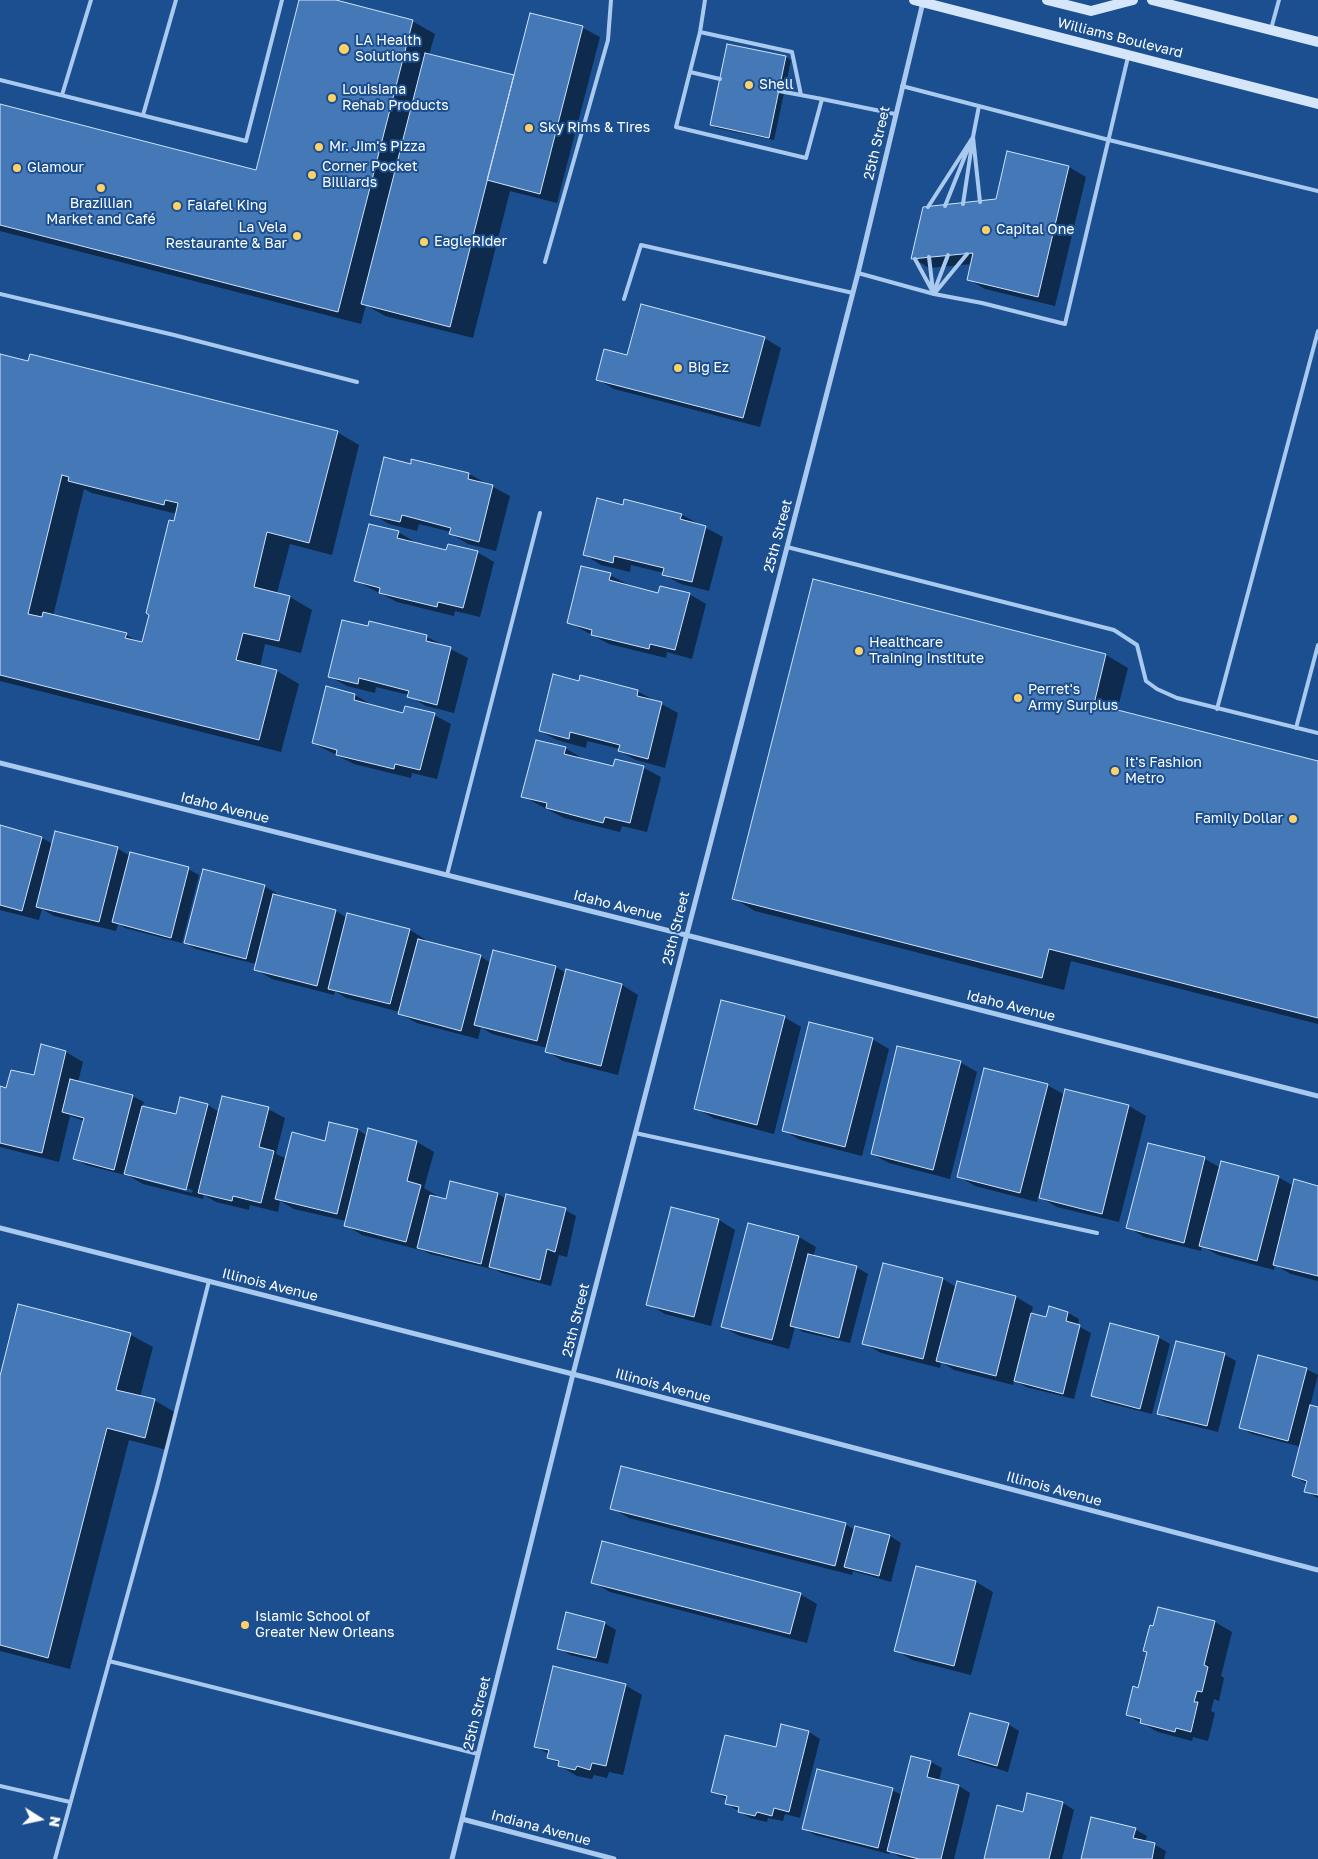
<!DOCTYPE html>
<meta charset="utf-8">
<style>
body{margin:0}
#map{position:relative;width:1318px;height:1859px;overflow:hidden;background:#1b4f8f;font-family:"Golos Text",sans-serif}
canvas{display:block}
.north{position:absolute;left:15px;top:1794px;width:50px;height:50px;-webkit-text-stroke:4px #1b4f8f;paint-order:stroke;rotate:100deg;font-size:14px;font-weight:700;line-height:20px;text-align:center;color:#fff}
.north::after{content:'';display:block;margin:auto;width:18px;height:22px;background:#fff;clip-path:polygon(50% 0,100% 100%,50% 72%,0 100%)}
</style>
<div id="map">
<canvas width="1318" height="1859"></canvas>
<div class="north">N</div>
</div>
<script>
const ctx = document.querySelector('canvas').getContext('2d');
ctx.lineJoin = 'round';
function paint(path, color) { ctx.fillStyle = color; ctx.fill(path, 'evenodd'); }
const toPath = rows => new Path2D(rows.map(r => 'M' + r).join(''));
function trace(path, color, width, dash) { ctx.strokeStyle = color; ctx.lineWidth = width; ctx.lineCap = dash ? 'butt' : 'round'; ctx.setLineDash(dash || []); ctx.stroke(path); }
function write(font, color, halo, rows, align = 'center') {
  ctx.font = font + ' "Golos Text",sans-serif'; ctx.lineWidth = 4; ctx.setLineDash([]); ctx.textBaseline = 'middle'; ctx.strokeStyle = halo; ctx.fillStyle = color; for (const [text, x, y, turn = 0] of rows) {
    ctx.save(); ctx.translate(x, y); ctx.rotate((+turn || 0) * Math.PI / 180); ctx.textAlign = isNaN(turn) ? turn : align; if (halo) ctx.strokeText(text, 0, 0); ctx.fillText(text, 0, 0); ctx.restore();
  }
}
const shadow = toPath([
 [300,0,331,0,412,21,435,34,429,55,514,77,531,15,583,28,600,37,557,203,510,191,473,338,385,316,366,305,361,324,0,231,0,105,257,171],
 [786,57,791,60,774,140,716,128,711,125],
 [1008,153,1069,167,1086,177,1055,306,985,289,968,279,972,264,929,268,913,258,997,200],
 [764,338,781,348,760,427,614,389,597,379,628,357],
 [0,355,337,432,359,445,332,555,290,544,277,593,290,597,312,610,301,653,265,644,260,667,277,671,299,684,281,752,0,681],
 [84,489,92,493,177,514,143,644,126,635,53,616],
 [412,465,469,474,510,496,496,551,468,544,451,534,451,532,419,524,417,531,389,524,372,514],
 [682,515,723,537,709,591,681,584,664,575,664,573,631,565,630,572,601,565,585,555],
 [398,532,415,542,415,544,447,552,477,552,494,562,480,617,455,611,454,616,397,602,356,581],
 [610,575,627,584,627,586,659,594,689,594,706,604,692,659,667,652,666,658,609,644,568,622],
 [369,628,427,637,468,658,454,713,426,706,409,696,409,695,376,687,375,693,347,686,330,677],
 [1106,655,1128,668,1117,711,1318,762,1318,1024,1071,961,1064,990,755,911,733,898],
 [580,682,637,691,678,713,665,768,636,760,619,751,620,749,587,741,586,748,557,740,540,731],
 [326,688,355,695,372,705,372,706,404,714,434,715,451,724,437,779,412,773,411,778,354,764,313,743],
 [565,748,582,758,582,759,614,767,616,760,644,768,661,777,647,832,622,826,620,832,564,818,522,796],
 [0,827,42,838,53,844,117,848,130,856,188,869,199,875,182,943,125,928,118,924,116,931,54,916,42,909,39,920,0,910],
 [264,886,276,893,275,896,336,911,347,918,410,930,426,940,426,943,480,956,491,963,494,952,556,967,566,973,622,985,638,995,618,1075,563,1061,546,1051,547,1048,492,1034,481,1027,478,1039,417,1023,400,1014,400,1012,346,998,335,991,334,995,272,979,255,969,256,964,196,949,185,943],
 [784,1017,801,1027,774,1134,713,1118,696,1108],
 [872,1039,889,1049,862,1156,800,1140,783,1130],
 [42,1046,66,1052,83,1062,78,1082,132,1096,144,1102,142,1107,177,1116,181,1098,208,1105,219,1112,268,1109,285,1118,276,1154,287,1159,358,1130,368,1136,369,1130,417,1142,434,1152,424,1188,437,1196,437,1198,447,1201,498,1194,506,1199,565,1210,576,1216,567,1257,559,1255,551,1286,502,1273,492,1268,492,1269,430,1254,424,1251,362,1235,345,1225,346,1221,294,1209,280,1201,278,1212,250,1205,249,1210,216,1202,204,1195,203,1199,143,1184,126,1174,125,1175,86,1165,74,1158,84,1121,70,1116,59,1162,0,1147,0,1088,7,1089,35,1077],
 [143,1178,193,1190,192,1193,143,1180],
 [960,1062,977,1072,950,1179,889,1163,872,1154],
 [1047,1085,1065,1095,1066,1090,1129,1106,1146,1116,1119,1222,1057,1207,1038,1196,1037,1202,975,1186,958,1176],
 [1149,1144,1205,1159,1221,1168,1278,1177,1294,1186,1318,1187,1318,1281,1291,1274,1275,1265,1274,1270,1218,1255,1202,1246,1201,1251,1144,1237,1128,1227],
 [719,1220,735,1230,711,1326,665,1314,648,1304],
 [799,1237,816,1247,813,1257,856,1267,868,1274,850,1343,803,1332,795,1327,789,1349,740,1336,723,1327],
 [943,1279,956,1287,957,1282,1016,1297,1033,1307,1031,1314,1047,1318,1068,1313,1079,1319,1078,1326,1091,1333,1074,1399,1026,1387,1014,1380,1013,1385,954,1370,941,1362,940,1368,881,1353,864,1343],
 [131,1335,153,1347,140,1397,154,1400,176,1413,167,1450,129,1440,70,1669,0,1651,0,1381],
 [1158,1337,1170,1344,1152,1414,1104,1402,1093,1396],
 [1225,1355,1236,1361,1218,1432,1170,1420,1159,1413],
 [1306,1369,1318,1375,1310,1406,1318,1409,1318,1498,1305,1491,1307,1484,1294,1476,1301,1447,1252,1434,1241,1428],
 [612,1508,845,1524,855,1530,856,1527,890,1536,901,1543,891,1582,853,1571,852,1575,629,1518],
 [593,1582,800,1594,817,1604,807,1643,610,1592],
 [976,1582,993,1592,971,1675,912,1660,896,1650],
 [1159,1608,1215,1622,1232,1632,1221,1676,1224,1678,1219,1701,1214,1699,1211,1711,1215,1713,1208,1741,1193,1737,1192,1741,1158,1732,1127,1715,1139,1689],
 [604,1623,616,1630,608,1664,570,1655,559,1648],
 [625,1685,642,1695,623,1775,609,1772,607,1778,594,1775,592,1779,577,1776,560,1766,560,1764,548,1757,549,1754,535,1746],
 [1008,1724,1019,1731,1008,1772,971,1761,960,1755],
 [809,1732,820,1739,800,1818,785,1814,783,1821,768,1818,767,1822,750,1818,726,1803,727,1799,712,1791,776,1748],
 [931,1762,942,1768,939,1781,959,1786,970,1793,954,1859,908,1859,900,1857,890,1851,889,1854,815,1835,804,1829,892,1790,902,1795],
 [1028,1795,1063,1803,1074,1810,1062,1859,985,1859,1023,1813],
 [1092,1819,1136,1830,1147,1836,1145,1842,1155,1845,1166,1851,1164,1859,1082,1859]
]);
const building = toPath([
 [299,0,336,0,413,20,338,312,0,225,0,104,256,170,299,0],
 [530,13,583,26,540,194,487,180,530,13],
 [727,44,786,56,769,138,710,125,727,44],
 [425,53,514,75,450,327,361,304,425,53],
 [1007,151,1069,166,1038,297,967,280,973,253,911,259,923,207,996,199,1007,151],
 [641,304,765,337,743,418,596,380,604,349,627,355,641,304],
 [0,354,28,361,30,354,338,431,309,543,267,532,254,587,290,596,279,641,243,633,236,660,277,670,259,740,0,675,0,354],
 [62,475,69,477,68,481,164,505,165,500,178,503,174,521,169,520,146,613,149,615,142,642,125,638,127,633,43,612,42,617,28,614,62,475],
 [384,457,411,464,411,459,469,473,468,479,493,485,479,542,449,534,451,528,402,515,400,522,370,515,384,457],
 [597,498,623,505,624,499,682,514,680,519,706,526,692,582,662,575,664,568,614,556,613,563,583,555,597,498],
 [369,524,399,531,397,538,446,550,448,544,478,551,463,608,438,602,437,607,379,593,380,588,354,581,369,524],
 [581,566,611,573,609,580,658,593,660,586,690,593,675,650,650,644,649,649,591,635,592,630,567,623,581,566],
 [813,579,1106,654,1094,704,1318,761,1318,1018,1049,949,1042,978,732,899,813,579],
 [342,620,368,626,369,621,427,635,426,641,451,647,437,705,407,697,409,691,359,678,358,684,328,677,342,620],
 [553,674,579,681,580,675,638,690,637,696,662,702,648,759,618,751,620,745,570,732,569,739,539,731,553,674],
 [326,686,355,694,354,700,403,713,405,706,435,713,420,770,395,764,394,769,336,755,337,750,312,743,326,686],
 [536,740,566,747,564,754,613,766,615,759,644,766,630,823,605,817,603,823,546,808,547,803,521,797,536,740],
 [0,825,42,837,22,911,0,905,0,825],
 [55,831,118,847,99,922,36,907,55,831],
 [130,852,189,867,171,938,112,922,130,852],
 [203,869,265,885,246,959,184,943,203,869],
 [273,894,336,910,317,986,254,970,273,894],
 [347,913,410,929,390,1004,328,989,347,913],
 [418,939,481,955,461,1031,398,1014,418,939],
 [493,950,556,966,537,1041,474,1025,493,950],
 [566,969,622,984,601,1066,545,1052,566,969],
 [721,1000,785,1016,757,1125,694,1109,721,1000],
 [809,1022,873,1038,845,1147,782,1131,809,1022],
 [41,1044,66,1051,42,1153,0,1143,0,1086,6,1088,11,1070,34,1075,41,1044],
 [897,1046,961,1061,933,1170,871,1154,897,1046],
 [984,1068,1048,1084,1020,1193,957,1177,984,1068],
 [70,1079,133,1095,114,1170,73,1159,84,1118,62,1112,70,1079],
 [1065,1089,1129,1105,1102,1214,1039,1198,1065,1089],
 [222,1096,269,1107,259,1147,274,1151,261,1203,233,1196,232,1201,198,1193,222,1096],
 [180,1097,208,1104,186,1190,124,1174,142,1106,176,1114,180,1097],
 [329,1122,358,1129,337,1214,275,1199,292,1132,325,1141,329,1122],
 [368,1128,417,1141,407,1181,421,1185,406,1242,344,1226,368,1128],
 [1148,1143,1205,1157,1184,1243,1126,1228,1148,1143],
 [1221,1161,1279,1176,1257,1261,1199,1246,1221,1161],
 [1294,1179,1318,1186,1318,1276,1273,1265,1294,1179],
 [450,1181,498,1193,481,1264,417,1248,430,1195,446,1199,450,1181],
 [506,1194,566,1208,555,1252,547,1249,540,1280,489,1267,506,1194],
 [671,1207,719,1219,694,1317,646,1305,671,1207],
 [748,1223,799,1236,772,1340,721,1327,748,1223],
 [808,1254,857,1266,839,1338,790,1326,808,1254],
 [883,1263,943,1278,923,1359,862,1344,883,1263],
 [957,1281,1016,1296,996,1376,936,1361,957,1281],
 [18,1304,131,1333,116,1390,155,1399,145,1438,107,1428,48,1658,0,1645,0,1376,18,1304],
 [1049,1306,1068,1312,1066,1321,1080,1325,1063,1394,1014,1381,1031,1313,1046,1317,1049,1306],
 [1110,1323,1159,1336,1140,1409,1091,1396,1110,1323],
 [1176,1341,1225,1353,1207,1426,1157,1414,1176,1341],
 [1258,1355,1307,1368,1288,1441,1239,1428,1258,1355],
 [1310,1405,1318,1407,1318,1495,1304,1492,1307,1481,1292,1476,1310,1405],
 [621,1466,846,1523,835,1566,610,1509,621,1466],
 [855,1526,890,1535,879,1576,844,1567,855,1526],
 [602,1541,801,1593,790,1634,591,1583,602,1541],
 [916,1566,976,1581,954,1666,894,1651,916,1566],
 [1158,1607,1215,1621,1204,1665,1208,1667,1202,1692,1197,1691,1194,1702,1198,1702,1191,1732,1176,1728,1175,1732,1140,1723,1141,1719,1126,1715,1133,1686,1138,1688,1147,1652,1143,1651,1150,1625,1153,1626,1158,1607],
 [566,1612,605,1622,596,1658,557,1649,566,1612],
 [553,1666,626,1684,606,1766,592,1763,590,1770,577,1766,575,1770,558,1766,559,1761,547,1758,549,1750,534,1747,553,1666],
 [970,1713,1009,1723,997,1766,958,1755,970,1713],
 [781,1724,809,1731,789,1812,774,1808,772,1816,757,1812,755,1816,738,1812,739,1807,725,1804,727,1796,711,1792,725,1735,776,1747,781,1724],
 [911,1756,931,1761,927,1777,959,1785,941,1859,919,1859,887,1851,911,1756],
 [817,1769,893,1788,878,1848,802,1829,817,1769],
 [1027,1793,1063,1802,1049,1859,984,1859,997,1805,1023,1812,1027,1793],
 [1091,1817,1136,1828,1133,1838,1155,1843,1152,1859,1081,1859,1091,1817]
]);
const service = toPath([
 [705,0,700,32,676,127,806,158,822,99,779,91],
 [1271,29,1279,0],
 [700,32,792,52,801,95],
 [690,72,720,79],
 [0,80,246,141,282,0],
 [902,86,1109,140,1318,191],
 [62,95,91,0],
 [822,99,895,114],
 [143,115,176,0],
 [973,137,979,106],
 [963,204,972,144],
 [945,206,969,146],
 [928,207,973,137,980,202],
 [929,257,933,291],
 [915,259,934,294],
 [545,262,608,40,611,0],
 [858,273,934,294,982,303,1065,324,1128,57],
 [935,289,948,255],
 [0,294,174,335,357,382],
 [934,294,967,254],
 [624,299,641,245,853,293],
 [787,547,1114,630,1137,645,1146,681,1157,689,1177,698,1318,733],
 [1217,709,1318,331],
 [1296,728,1318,645],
 [447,875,540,513],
 [635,1133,1097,1233],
 [109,1661,478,1754],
 [0,1786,70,1802],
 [55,1859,157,1487,209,1281]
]);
const minor = toPath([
 [0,763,686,935,1318,1096],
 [0,1228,604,1382,1318,1570],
 [462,1819,614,1859],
 [452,1859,573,1374,858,273,923,2]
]);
const secondary = toPath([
 [914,0,1318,104],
 [1047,0,1091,11,1133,0],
 [1152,0,1318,42]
]);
const markers = [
 [344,49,6,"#ffd166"],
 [749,85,5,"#ffd166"],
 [332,98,5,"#ffd166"],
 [529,128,5,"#ffd166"],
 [319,147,5,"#ffd166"],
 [17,168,5,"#ffd166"],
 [312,175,5,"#ffd166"],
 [101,188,5,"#ffd166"],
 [177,206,5,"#ffd166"],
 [986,230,5,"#ffd166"],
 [297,236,5,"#ffd166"],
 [424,242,5,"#ffd166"],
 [678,368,5,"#ffd166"],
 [859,651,5,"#ffd166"],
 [1018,698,5,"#ffd166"],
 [1115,771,5,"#ffd166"],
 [1293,819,5,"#ffd166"],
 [245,1625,5,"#ffd166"]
];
const streetNames = [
 ["Williams Boulevard",1120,38,14],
 ["25th Street",877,143,-77],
 ["25th Street",778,536,-75],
 ["Idaho Avenue",225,808,14],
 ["Idaho Avenue",618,906,14],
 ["25th Street",676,928,-76],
 ["Idaho Avenue",1011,1006,14],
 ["Illinois Avenue",270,1285,14],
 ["25th Street",576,1320,-76],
 ["Illinois Avenue",663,1386,15],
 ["Illinois Avenue",1054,1489,15],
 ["25th Street",477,1713,-76],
 ["Indiana Avenue",541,1828,15]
];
const poiNames = [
 ["LA Health",355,41],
 ["Solutions",355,57],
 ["Shell",759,85],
 ["Louisiana",342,90],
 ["Rehab Products",342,106],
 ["Sky Rims & Tires",539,128],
 ["Mr. Jim's Pizza",329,147],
 ["Corner Pocket",322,167],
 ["Billiards",322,183],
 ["Glamour",27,168],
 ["Brazillian",101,204,"center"],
 ["Market and Café",101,220,"center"],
 ["Falafel King",187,206],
 ["La Vela",287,228,"right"],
 ["Restaurante & Bar",287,244,"right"],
 ["Capital One",996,230],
 ["EagleRider",434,242],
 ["Big Ez",688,368],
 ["Healthcare",869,643],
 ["Training Institute",869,659],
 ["Perret's",1028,690],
 ["Army Surplus",1028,706],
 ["It's Fashion",1125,763],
 ["Metro",1125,779],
 ["Family Dollar",1283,819,"right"],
 ["Islamic School of",255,1617],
 ["Greater New Orleans",255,1633]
];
paint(shadow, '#0007');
paint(building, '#4478b7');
trace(building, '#cfe3fa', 1);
trace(service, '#a9c9ee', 4);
trace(minor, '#a9c9ee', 5);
trace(secondary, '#d6e6fa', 10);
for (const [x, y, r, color] of markers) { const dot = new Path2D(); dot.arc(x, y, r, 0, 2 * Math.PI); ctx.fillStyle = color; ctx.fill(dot); trace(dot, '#1b4f8f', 2); }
write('14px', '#fff', '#1b4f8f', streetNames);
write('14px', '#fff', '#1b4f8f', poiNames, 'left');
</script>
